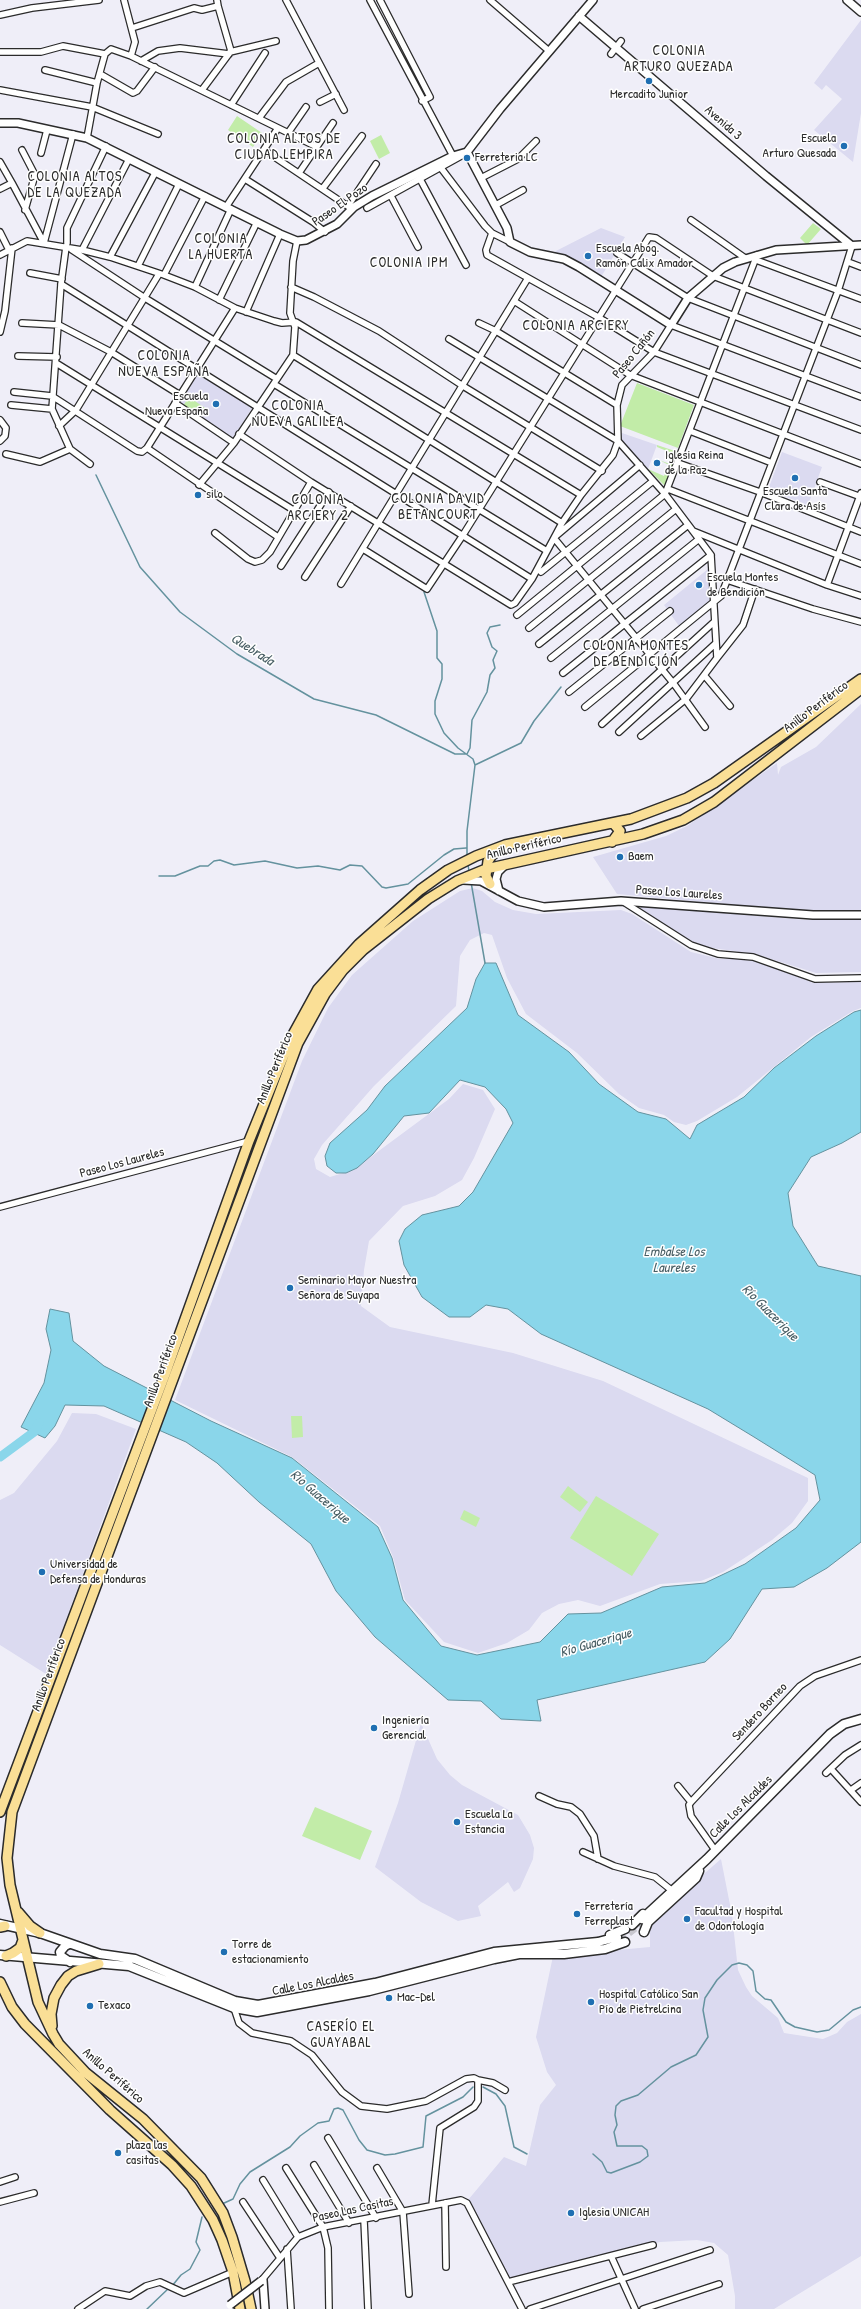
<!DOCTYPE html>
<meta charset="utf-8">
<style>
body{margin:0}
canvas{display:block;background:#efeef8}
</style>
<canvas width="861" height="2309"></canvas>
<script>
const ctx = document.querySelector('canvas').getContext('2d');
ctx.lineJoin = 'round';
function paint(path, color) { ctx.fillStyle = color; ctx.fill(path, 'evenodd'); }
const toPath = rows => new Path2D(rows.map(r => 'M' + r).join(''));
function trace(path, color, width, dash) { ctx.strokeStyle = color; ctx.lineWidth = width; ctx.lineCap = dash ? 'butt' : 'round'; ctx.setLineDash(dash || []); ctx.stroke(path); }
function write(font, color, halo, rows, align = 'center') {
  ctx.font = font + ' "Patrick Hand",sans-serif'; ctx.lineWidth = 3; ctx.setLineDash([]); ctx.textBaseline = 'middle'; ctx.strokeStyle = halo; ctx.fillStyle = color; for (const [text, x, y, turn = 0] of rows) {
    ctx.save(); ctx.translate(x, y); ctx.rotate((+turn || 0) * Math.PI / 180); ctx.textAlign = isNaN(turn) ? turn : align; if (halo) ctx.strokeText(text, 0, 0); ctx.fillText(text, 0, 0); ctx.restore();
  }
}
const built = toPath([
 [861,20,861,113,853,162,814,130,842,99,826,85,822,90,814,83],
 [601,228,625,237,601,277,573,261,554,252],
 [200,370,254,405,233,438,178,403],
 [619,432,657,445,648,469,621,440],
 [782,452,822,467,808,505,768,490],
 [708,569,711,601,679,626,664,605],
 [861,704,861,910,812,912,617,894,593,857,666,836,687,826,777,763,778,775,781,767,816,747],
 [473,888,482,891,495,902,513,910,536,914,621,910,632,914,691,952,720,959,755,958,813,983,861,982,861,1008,853,1011,811,1037,737,1097,697,1121,686,1125,674,1122,664,1115,639,1108,619,1094,577,1053,526,1014,507,978,492,935,484,933,470,940,460,956,456,1006,374,1086,322,1145,314,1159,316,1169,330,1177,353,1170,449,1099,463,1084,483,1090,495,1109,474,1158,462,1180,435,1196,403,1206,369,1241,364,1270,361,1306,390,1327,513,1353,603,1381,808,1478,808,1501,792,1523,772,1540,723,1572,701,1581,660,1584,600,1606,578,1600,559,1604,542,1613,529,1630,507,1643,478,1653,444,1642,405,1600,393,1557,380,1526,292,1457,175,1400,302,1061,328,1008,352,975,413,921,460,891],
 [641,906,806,920,861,920,861,972,816,973,755,954,698,946,639,910],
 [72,1413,96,1414,136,1429,46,1674,0,1645,0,1500,14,1493,57,1441],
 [421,1723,437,1759,450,1775,462,1785,518,1815,530,1835,534,1848,533,1859,520,1888,514,1892,508,1882,478,1906,481,1916,458,1921,421,1902,375,1867,398,1803],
 [721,1859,732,1915,738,1970,746,1987,752,1996,778,2018,784,2033,823,2039,837,2033,847,2022,861,2014,861,2256,774,2309,735,2309,735,2296,728,2255,714,2243,697,2240,660,2242,510,2280,468,2200,504,2157,526,2166,540,2105,556,2085,547,2072,536,2037,553,1956,650,1947,650,1921]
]);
const green = toPath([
 [237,116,262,133,253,147,228,130],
 [381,135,390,153,379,159,370,141],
 [813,223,821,229,807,245,800,238],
 [637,383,694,405,678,448,620,426],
 [189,397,205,408,200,416,183,406],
 [657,445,678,452,665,486,648,469,664,476,669,465,659,460,670,464,674,454,657,447],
 [291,1416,302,1416,303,1437,292,1438],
 [568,1486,588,1502,580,1512,560,1497],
 [596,1496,659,1534,632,1576,570,1538],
 [464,1510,480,1518,476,1527,460,1519],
 [315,1807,372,1831,360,1860,302,1836]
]);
const water = toPath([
 [485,963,496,963,518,1015,569,1052,599,1084,638,1112,666,1119,690,1139,697,1125,744,1097,774,1068,816,1036,854,1012,861,1010,861,1132,842,1143,811,1157,788,1193,793,1226,818,1266,861,1276,861,1542,827,1568,794,1587,762,1589,730,1639,705,1662,537,1700,541,1721,501,1719,481,1701,448,1700,375,1637,336,1591,311,1544,259,1502,217,1463,186,1442,104,1406,65,1405,55,1426,45,1438,21,1427,44,1383,51,1350,46,1329,50,1309,69,1313,73,1341,104,1366,211,1421,292,1458,378,1527,392,1558,403,1600,441,1646,477,1655,540,1642,568,1614,601,1613,662,1587,705,1583,745,1564,796,1528,820,1500,815,1475,754,1437,708,1409,541,1334,508,1309,486,1305,470,1317,449,1317,422,1297,404,1265,399,1241,405,1229,422,1215,459,1206,473,1192,513,1123,506,1109,485,1087,460,1080,429,1113,404,1116,373,1154,357,1168,346,1173,336,1173,327,1166,325,1156,330,1143,367,1110,385,1086,467,1008,476,979,485,963]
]);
const stream = toPath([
 [96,475,140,567,180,612,237,654,314,699,376,715,455,754,467,754],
 [424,592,437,631,437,658,442,664,442,679,435,701,435,714,444,733,458,748,473,759,475,765,467,831,467,857],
 [467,754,470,748,472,720,487,692,490,675,495,668,493,660,497,651,492,647,487,633,490,627,500,625],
 [475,765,521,743,534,721,561,687],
 [468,864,469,872],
 [159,876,175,876,200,866,208,866,214,861,220,860,234,865,265,861,297,868,318,866,340,870,350,865,362,866,382,887,386,888,408,884,444,855,454,849,466,848],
 [471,882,485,963],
 [483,2087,496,2094,505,2106,514,2147,527,2154],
 [593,2154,602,2162,607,2172,611,2173,640,2162,648,2156,647,2150,642,2146,617,2146,614,2132,617,2125,615,2115,616,2106,621,2101,638,2095,671,2067,696,2055,708,2037,703,2010,705,1998,717,1980,732,1965,739,1963,747,1965,753,1971,756,1991,765,1999,771,2000,786,2022,795,2027,817,2032,829,2030,853,2010,861,2007],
 [222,2204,233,2199,240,2184,250,2172,290,2147,300,2136,318,2123,329,2121,334,2109,338,2108,343,2110,359,2140,367,2150,385,2155,395,2154,423,2147,426,2116,463,2097,473,2087],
 [172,2286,181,2275,190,2269,200,2250,196,2242,202,2217],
 [147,2309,169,2288]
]);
const river = toPath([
 [0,1457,34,1432,39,1423]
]);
const secondaryTunnel = toPath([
 [619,1940,644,1921]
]);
const minor = toPath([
 [124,0,135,42,131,56],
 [217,0,218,6],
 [286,0,344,110],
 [370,0,453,156],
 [380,0,430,97,422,101],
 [490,0,549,51],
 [0,15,32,8,99,0],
 [132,28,194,8,202,10,218,6,231,51,202,90],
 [0,52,41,52,63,46,105,54],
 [230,52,276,41],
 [611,54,621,41],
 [141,61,158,51,180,48,229,54],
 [45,70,97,83],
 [100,74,133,93,137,91,155,67],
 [0,90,92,107,158,134],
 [320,102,336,94],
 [231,105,265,53],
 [259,118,286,82,319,63],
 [288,133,306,107],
 [87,138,97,83,105,54,111,49,131,56,317,147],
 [22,150,35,175,25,210],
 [264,150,352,209],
 [41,153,47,130],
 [0,162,12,183],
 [441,168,485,226,492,233,510,242],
 [299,173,333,123],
 [481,178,518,159,536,141],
 [245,179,313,222,325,232],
 [420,179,466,265],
 [323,188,362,136],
 [0,189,12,183,44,243],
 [391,196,418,247],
 [496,205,523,190],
 [348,206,376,164],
 [226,207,278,128],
 [367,208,461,156],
 [691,220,745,258],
 [0,232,9,250],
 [492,233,486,250,487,255,598,317,654,352,861,430],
 [44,243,73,134],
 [67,243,67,228,106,146],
 [66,247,61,284,52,409,70,449,90,464],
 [72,250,145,298,277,379],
 [82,250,129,159],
 [617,253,688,298,861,365],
 [0,255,27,241,82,250,110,257,164,275,195,287,235,308,274,321,282,323,296,322,581,495],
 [110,257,155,173],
 [756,260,861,299],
 [848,262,861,267],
 [138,266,179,184],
 [30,273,62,279],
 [164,275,205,196],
 [61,284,532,579],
 [195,287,231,209],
 [291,287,314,297,379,331,463,386,602,471],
 [219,300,257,222],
 [514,301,630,375,861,464],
 [246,312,280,234],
 [22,323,59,325,111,352,180,395],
 [479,323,496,331,617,405],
 [0,332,5,311,12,248],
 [449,339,618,441,665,494,711,555,717,658,686,699,641,736],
 [293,355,562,523],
 [18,356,57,357],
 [56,363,295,511],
 [274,384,547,551],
 [14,392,52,396,137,451,142,452,147,448,278,537],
 [175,403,234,443],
 [11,405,52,409],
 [0,420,6,428,5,436,0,441],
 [59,426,76,410,159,274],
 [690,431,772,463],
 [239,434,311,482,511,605,515,603,532,579,562,523,581,495,613,455,618,441,617,405,622,385,654,352,671,325,861,397],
 [147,448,235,308],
 [6,454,40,462,70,449],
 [678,463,760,492,861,532],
 [820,482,861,497],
 [199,485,234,443,293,355,295,327,290,313,293,261,297,241],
 [668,489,861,564],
 [693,531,827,585,861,596],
 [215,533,248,559,255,562,262,560,270,552,311,482],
 [556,536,640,465],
 [554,538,674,684,705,727],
 [363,549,427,589,463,535,649,237,656,238,713,276,861,333],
 [281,566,329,492],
 [541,572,653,481],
 [305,577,351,506],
 [727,580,813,609,861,622],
 [341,584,528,278],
 [827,585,861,493],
 [517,615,665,494,757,255],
 [529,628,676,509],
 [539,644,688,525],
 [551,658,699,539],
 [717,658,743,625,755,589],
 [563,673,711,555],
 [704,675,730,706],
 [569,692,670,611],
 [585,707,721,596,838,291,852,246],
 [602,724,714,622],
 [619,732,715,644],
 [622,901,691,945,718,954,753,957,815,979,861,978],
 [0,1207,249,1141],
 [831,1769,861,1802],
 [826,1773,845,1755,861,1745],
 [678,1786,691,1802,689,1805,691,1816,715,1850],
 [851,1790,861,1783],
 [539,1796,557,1804,571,1807,580,1814,594,1836,598,1859],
 [691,1802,800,1686,815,1676,861,1660],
 [583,1852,614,1866,655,1877,670,1889],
 [234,2008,239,2023,252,2033,291,2041,312,2055,342,2092,361,2106,387,2109,426,2101,466,2079,474,2078,478,2080,478,2101,474,2107,440,2128,432,2205],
 [478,2080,493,2083,505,2090],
 [328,2138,376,2218],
 [314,2165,349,2223],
 [286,2168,323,2227,328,2248,329,2309],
 [377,2168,403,2212,409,2294],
 [263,2180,298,2237],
 [0,2182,15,2177],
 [0,2202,34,2193],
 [243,2202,280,2258],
 [445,2203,446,2267],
 [364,2220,368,2309],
 [287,2249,291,2309],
 [611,2256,635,2309],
 [261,2281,298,2237,323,2227,461,2200,467,2203,522,2309],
 [508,2282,653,2245],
 [78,2309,105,2291,130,2296,146,2286,160,2282,184,2293,233,2272],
 [530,2309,710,2250],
 [643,2309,719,2284]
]);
const tertiary = toPath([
 [847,0,861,12],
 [579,16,766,176,852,246],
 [0,123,18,123,87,138,280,234,297,241,306,240,337,224,354,207,372,196,453,156,467,152,500,109,593,0],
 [467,152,507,228,510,242,530,252,564,259,579,267,671,325,688,298,723,268,735,262,776,250,861,245],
 [463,880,481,881,518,901,544,907,621,901,813,915,861,915],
 [499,891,496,879,498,872,506,864],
 [263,2280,265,2309]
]);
const secondary = toPath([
 [642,1919,707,1859,830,1734,844,1724,861,1719],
 [0,1924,40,1933,100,1954,135,1959,235,2001,258,2005,375,1983,494,1952,598,1942,617,1937],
 [632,1925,643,1914],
 [644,1932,648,1922,696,1878,699,1871],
 [610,1935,625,1929],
 [69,1944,65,1946,60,1952,61,1956,70,1962],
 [519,1954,564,1954,605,1949,625,1942],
 [0,1955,129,1966,234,2008,257,2012,369,1991,494,1959,524,1953]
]);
const trunk = toPath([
 [612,842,620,831,613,823],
 [490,884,486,876,488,861,492,855,499,850],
 [0,1812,166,1372,249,1141,290,1040,318,989,359,944,420,890,448,870,476,856,505,845,631,819,687,798,714,783,861,679],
 [18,1912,30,1926,40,1933],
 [0,1927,5,1926],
 [6,1956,13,1953,20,1948,23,1940],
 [0,1982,12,2007,25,2024,110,2110,172,2165,191,2186,213,2220,222,2240,233,2272,240,2309],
 [52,2026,51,2014,54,1998,61,1985,68,1976,76,1971,99,1964],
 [251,2309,245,2281,232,2237,223,2213,201,2178,143,2119,86,2073,59,2044,53,2034,38,2002,10,1885,7,1858,12,1812,298,1043,325,994,343,970,363,950,428,899,457,881,486,869,643,834,683,820,714,802,861,689]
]);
const tertiaryBridge = toPath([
 [230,2305,261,2281]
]);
const markers = [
 [649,81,4,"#1f6fb2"],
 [844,146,4,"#1f6fb2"],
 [467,158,4,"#1f6fb2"],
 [588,256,4,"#1f6fb2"],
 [216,404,4,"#1f6fb2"],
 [657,463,4,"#1f6fb2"],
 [795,478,4,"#1f6fb2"],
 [198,495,4,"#1f6fb2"],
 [699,585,4,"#1f6fb2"],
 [620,857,4,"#1f6fb2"],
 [290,1288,4,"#1f6fb2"],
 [42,1572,4,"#1f6fb2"],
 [374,1728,4,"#1f6fb2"],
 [457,1822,4,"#1f6fb2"],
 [577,1914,4,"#1f6fb2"],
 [687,1919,4,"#1f6fb2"],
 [224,1952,4,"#1f6fb2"],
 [389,1998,4,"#1f6fb2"],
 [591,2002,4,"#1f6fb2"],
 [90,2006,4,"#1f6fb2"],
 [118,2153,4,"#1f6fb2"],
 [571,2213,4,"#1f6fb2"]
];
const poiNames = [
 ["Mercadito Junior",649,95,"center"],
 ["Escuela",836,139,"right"],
 ["Arturo Quesada",836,154,"right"],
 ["Ferreteria LC",475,158],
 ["Escuela Abog.",596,249],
 ["Ramón Calix Amador",596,264],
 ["Escuela",208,397,"right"],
 ["Nueva España",208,412,"right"],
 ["Iglesia Reina",665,456],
 ["de la Paz",665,471],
 ["Escuela Santa",795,492,"center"],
 ["Clara de Asís",795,507,"center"],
 ["silo",206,495],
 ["Escuela Montes",707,578],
 ["de Bendición",707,593],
 ["Baem",628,857],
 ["Seminario Mayor Nuestra",298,1281],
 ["Señora de Suyapa",298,1296],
 ["Universidad de",50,1565],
 ["Defensa de Honduras",50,1580],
 ["Ingeniería",382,1721],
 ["Gerencial",382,1736],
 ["Escuela La",465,1815],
 ["Estancia",465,1830],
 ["Ferretería",585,1907],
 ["Ferreplast",585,1922],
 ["Facultad y Hospital",695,1912],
 ["de Odontología",695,1927],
 ["Torre de",232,1945],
 ["estacionamiento",232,1960],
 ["Hospital Católico San",599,1995],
 ["Pío de Pietrelcina",599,2010],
 ["Mac-Del",397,1998],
 ["Texaco",98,2006],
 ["plaza las",126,2146],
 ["casitas",126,2161],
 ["Iglesia UNICAH",579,2213]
];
const streetNames = [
 ["Avenida 3",723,123,41],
 ["Paseo El Pozo",340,205,-35],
 ["Paseo Cañón",634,354,-51],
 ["Anillo Periférico",816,707,-37],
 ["Anillo Periférico",524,847,-13],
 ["Paseo Los Laureles",679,893,4],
 ["Anillo Periférico",275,1068,-68],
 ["Paseo Los Laureles",122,1163,-15],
 ["Anillo Periférico",161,1371,-70],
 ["Anillo Periférico",49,1675,-70],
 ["Sendero Borneo",760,1712,-47],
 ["Calle Los Alcaldes",741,1807,-45],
 ["Calle Los Alcaldes",313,1984,-11],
 ["Anillo Periférico",113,2076,41],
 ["Paseo Las Casitas",353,2210,-12]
];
const neighbourhoodNames = [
 ["COLONIA",679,51],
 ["ARTURO QUEZADA",679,67],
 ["COLONIA ALTOS DE",284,139],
 ["CIUDAD LEMPIRA",284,155],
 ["COLONIA ALTOS",75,177],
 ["DE LA QUEZADA",75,193],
 ["COLONIA",221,239],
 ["LA HUERTA",221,255],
 ["COLONIA IPM",409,263],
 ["COLONIA ARCIERY",576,326],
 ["COLONIA",164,356],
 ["NUEVA ESPAÑA",164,372],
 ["COLONIA",298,406],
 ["NUEVA GALILEA",298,422],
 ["COLONIA DAVID",438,499],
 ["BETANCOURT",438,515],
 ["COLONIA",318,500],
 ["ARCIERY 2",318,516],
 ["COLONIA MONTES",636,646],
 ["DE BENDICIÓN",636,662],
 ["CASERÍO EL",341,2027],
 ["GUAYABAL",341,2043]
];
const waterNames = [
 ["Quebrada",252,650,32],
 ["Embalse Los",674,1252],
 ["Laureles",674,1268],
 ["Río Guacerique",770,1313,45],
 ["Río Guacerique",320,1497,41],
 ["Río Guacerique",596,1643,-16]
];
paint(built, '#dbdaf0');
paint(green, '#c2eca8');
paint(water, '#8ad6ea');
trace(water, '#64929e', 1);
trace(stream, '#64929e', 1.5);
trace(river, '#8ad6ea', 9);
trace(secondaryTunnel, '#c8c7cf', 8, [8, 4]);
trace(minor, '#2b2b2b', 8);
trace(tertiary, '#2b2b2b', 10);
trace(secondary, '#2b2b2b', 11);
trace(trunk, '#2b2b2b', 12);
trace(minor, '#fff', 5.5);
trace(tertiary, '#fff', 7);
trace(secondary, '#fff', 8);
trace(trunk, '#fadf96', 9);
trace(tertiaryBridge, '#2b2b2b', 10, []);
trace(tertiaryBridge, '#fff', 7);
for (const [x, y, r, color] of markers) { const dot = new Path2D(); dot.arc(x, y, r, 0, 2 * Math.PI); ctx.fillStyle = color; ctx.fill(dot); trace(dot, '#fff', 1.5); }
write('13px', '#2b2b2b', '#fff', poiNames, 'left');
write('13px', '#2b2b2b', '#fff', streetNames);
ctx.letterSpacing = '1px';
write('14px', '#2b2b2b', '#fff', neighbourhoodNames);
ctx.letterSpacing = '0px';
write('italic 14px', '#485e64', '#fff', waterNames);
</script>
